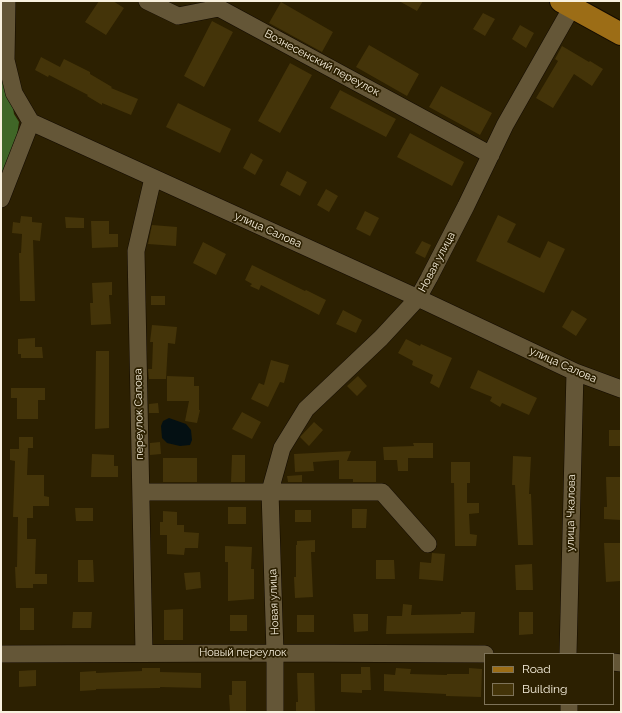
<!DOCTYPE html>
<meta charset="utf-8">
<style>
body{margin:0}
#map{position:relative;width:622px;height:713px;overflow:hidden;background:#2c2001;font-family:Raleway,sans-serif}
canvas{display:block}
.frame{position:absolute;inset:0;border:2px solid #f8f0de;pointer-events:none}
.legend{position:absolute;left:484px;top:653px;width:130px;height:52px;box-sizing:border-box;background:#2c2001;border:1px solid #7e7359;margin:0;padding:5px 7px;list-style:none;font-size:12px;color:#f8f0de}
.legend li{display:flex;align-items:center;gap:8px;height:20px}
.legend b{width:20px;border:1px solid #7e7359}
</style>
<div id="map">
<canvas width="622" height="713"></canvas>
<div class="frame"></div>
<ul class="legend">
<li><b style="height:5px;background:#9c6d16"></b>Road</li>
<li><b style="height:11px;background:#443409"></b>Building</li>
</ul>
</div>
<script>
const ctx = document.querySelector('canvas').getContext('2d');
ctx.lineJoin = 'round';
function paint(path, color) { ctx.fillStyle = color; ctx.fill(path, 'evenodd'); }
const toPath = rows => new Path2D(rows.map(r => 'M' + r).join(''));
function trace(path, color, width, dash) { ctx.strokeStyle = color; ctx.lineWidth = width; ctx.lineCap = dash ? 'butt' : 'round'; ctx.setLineDash(dash || []); ctx.stroke(path); }
function write(font, color, halo, rows, align = 'center') {
  ctx.font = font + ' Raleway,sans-serif'; ctx.lineWidth = 3.5; ctx.setLineDash([]); ctx.textBaseline = 'middle'; ctx.strokeStyle = halo; ctx.fillStyle = color; for (const [text, x, y, turn = 0] of rows) {
    ctx.save(); ctx.translate(x, y); ctx.rotate((+turn || 0) * Math.PI / 180); ctx.textAlign = isNaN(turn) ? turn : align; if (halo) ctx.strokeText(text, 0, 0); ctx.fillText(text, 0, 0); ctx.restore();
  }
}
const forest = toPath([
 [1,59,12,101,14,114,19,122,14,156,1,182]
]);
const water = toPath([
 [169,418,186,424,191,430,192,440,190,445,180,446,167,443,162,438,161,426,163,421]
]);
const building = toPath([
 [99,1,113,1,124,8,106,35,85,22],
 [399,1,423,1,417,11],
 [281,2,333,32,322,52,269,23],
 [483,13,495,19,485,36,473,29],
 [212,21,233,32,204,87,184,76],
 [520,25,534,33,526,48,512,39],
 [369,45,419,74,407,96,356,67],
 [562,46,589,62,590,61,603,69,592,86,574,74,553,108,536,98,558,61,555,59],
 [41,57,60,67,64,59,90,72,90,74,112,87,111,88,138,99,131,115,102,103,102,105,87,96,88,95,49,75,48,77,35,70],
 [290,63,312,75,280,133,258,121],
 [441,86,492,113,480,135,429,107],
 [340,90,396,119,386,137,330,108],
 [178,103,231,129,220,153,166,127],
 [410,133,464,162,452,186,397,157],
 [251,153,263,160,255,175,243,168],
 [287,171,307,182,300,196,280,185],
 [326,189,338,196,329,212,317,205],
 [365,211,379,218,370,236,356,229],
 [498,215,516,224,507,242,540,258,548,241,565,249,544,293,476,261],
 [21,216,32,217,32,222,42,223,40,241,33,240,35,301,20,301,19,253,21,253,22,234,12,233,13,222,20,223],
 [65,217,84,218,84,228,66,228],
 [91,221,109,221,109,234,118,234,118,247,92,248],
 [152,225,177,227,176,246,148,244],
 [422,241,431,245,425,258,415,253],
 [203,242,226,254,216,275,193,263],
 [252,265,305,291,306,290,326,300,319,315,261,285,259,290,250,286,252,284,245,280],
 [112,282,112,295,109,295,111,324,91,325,90,303,93,303,92,283],
 [151,296,165,296,165,305,151,305],
 [343,310,362,320,356,333,336,324],
 [572,310,587,319,576,336,562,327],
 [152,325,177,327,175,344,168,343,166,379,149,379,148,369,152,369,153,342,150,342],
 [35,338,35,347,42,347,43,358,21,358,21,354,18,354,18,339],
 [406,339,420,346,421,344,452,358,439,388,430,383,433,375,412,365,413,361,398,353],
 [96,351,109,351,109,428,95,429],
 [271,360,289,365,284,383,280,382,268,407,251,399,259,383,264,385],
 [478,370,537,398,529,415,502,403,500,407,490,401,492,397,470,388],
 [167,376,194,377,194,386,199,386,199,410,200,410,197,423,185,421,189,401,167,401],
 [358,376,367,386,357,396,347,386],
 [11,388,45,388,45,400,38,400,38,419,17,419,17,398,11,398],
 [158,403,159,413,149,413,149,404],
 [242,412,261,422,252,439,232,429],
 [314,422,323,430,309,446,300,437],
 [609,430,621,430,621,446,609,446],
 [19,437,33,437,33,448,28,448,27,475,44,475,44,496,49,497,49,506,33,506,33,518,27,518,27,539,36,539,35,574,47,574,47,584,33,584,33,588,16,588,15,567,17,567,18,517,13,517,15,461,10,460,10,449,19,449],
 [160,442,161,454,150,455,150,443],
 [413,443,433,443,433,458,408,458,408,471,398,471,397,460,384,460,383,447,414,446],
 [351,451,347,461,376,461,376,482,353,482,353,479,339,479,339,460,313,462,314,471,295,472,294,454],
 [92,454,114,455,114,466,118,466,118,477,91,477],
 [232,455,245,455,245,482,231,482],
 [513,456,531,457,529,494,531,494,533,545,518,545,515,485,512,485],
 [163,458,197,458,197,482,163,482],
 [451,462,470,462,470,483,467,483,467,503,479,503,479,513,469,514,470,534,477,535,476,546,455,546,454,483,451,483],
 [302,475,302,482,288,482,287,476],
 [606,477,620,477,621,520,604,519,604,507,607,507],
 [228,507,246,507,246,524,228,524],
 [75,508,93,508,93,521,76,521],
 [352,509,367,509,366,528,352,528],
 [295,510,311,510,311,522,295,522],
 [163,511,177,512,177,525,184,525,184,532,199,533,198,548,185,548,184,555,167,554,167,535,160,535,160,522,163,522],
 [315,540,315,552,311,552,313,597,295,598,294,577,296,577,296,545,297,545,297,541],
 [604,543,621,543,621,581,606,582],
 [225,546,252,547,251,569,254,569,254,599,228,601,228,562,225,562],
 [432,553,445,554,443,581,419,579,420,562,431,563],
 [78,560,93,560,94,582,78,582],
 [376,560,394,560,395,579,376,579],
 [532,564,533,590,516,590,515,565],
 [200,572,201,588,186,590,184,573],
 [403,604,412,605,411,615,461,614,461,612,475,612,474,633,386,634,387,616,402,616],
 [20,608,34,608,34,630,20,630],
 [183,609,183,640,164,640,164,610],
 [73,612,92,612,91,628,72,628],
 [519,612,533,612,533,634,519,635],
 [353,614,368,614,368,631,354,632],
 [230,615,247,615,247,631,230,631],
 [297,615,314,615,314,632,297,632],
 [361,667,370,667,371,690,362,690,362,693,341,692,341,674,361,674],
 [142,668,160,668,160,672,201,673,201,688,160,687,160,688,96,689,96,690,80,691,80,672,96,671,96,673,142,671],
 [396,668,411,669,410,674,447,675,447,674,469,674,469,668,482,669,481,697,446,696,446,694,384,691,384,674,395,675],
 [36,670,36,686,19,687,19,671],
 [297,673,314,673,315,712,296,712,296,702,298,702],
 [232,681,246,681,246,712,230,712,229,695,232,695]
]);
const minor = toPath([
 [7,1,6,60,14,93,31,122,418,298,575,372,621,389],
 [147,1,178,16,219,8,491,155],
 [1,199,31,122],
 [141,492,382,492,428,544],
 [144,653,136,251,153,178],
 [1,654,275,653,485,654],
 [568,654,575,372],
 [613,662,621,663],
 [569,704,569,712],
 [275,712,275,653,270,491,282,448,306,409,381,338,418,298,429,278,466,206,505,125,572,7]
]);
const major = toPath([
 [561,1,621,34]
]);
const streetNames = [
 ["Вознесенский переулок",322,63,28],
 ["улица Салова",268,230,24],
 ["Новая улица",437,262,-62],
 ["улица Салова",563,365,24],
 ["переулок Салова",139,414,-91],
 ["улица Чкалова",571,513,-89],
 ["Новая улица",274,602,-92],
 ["Новый переулок",243,653]
];
paint(forest, '#406627');
paint(water, '#041013');
paint(building, '#443409');
trace(minor, '#120a00', 18);
trace(major, '#120a00', 24);
trace(minor, '#645637', 17);
trace(major, '#9c6d16', 22);
write('11px', '#f8f0de', '#2c2001', streetNames);
</script>
